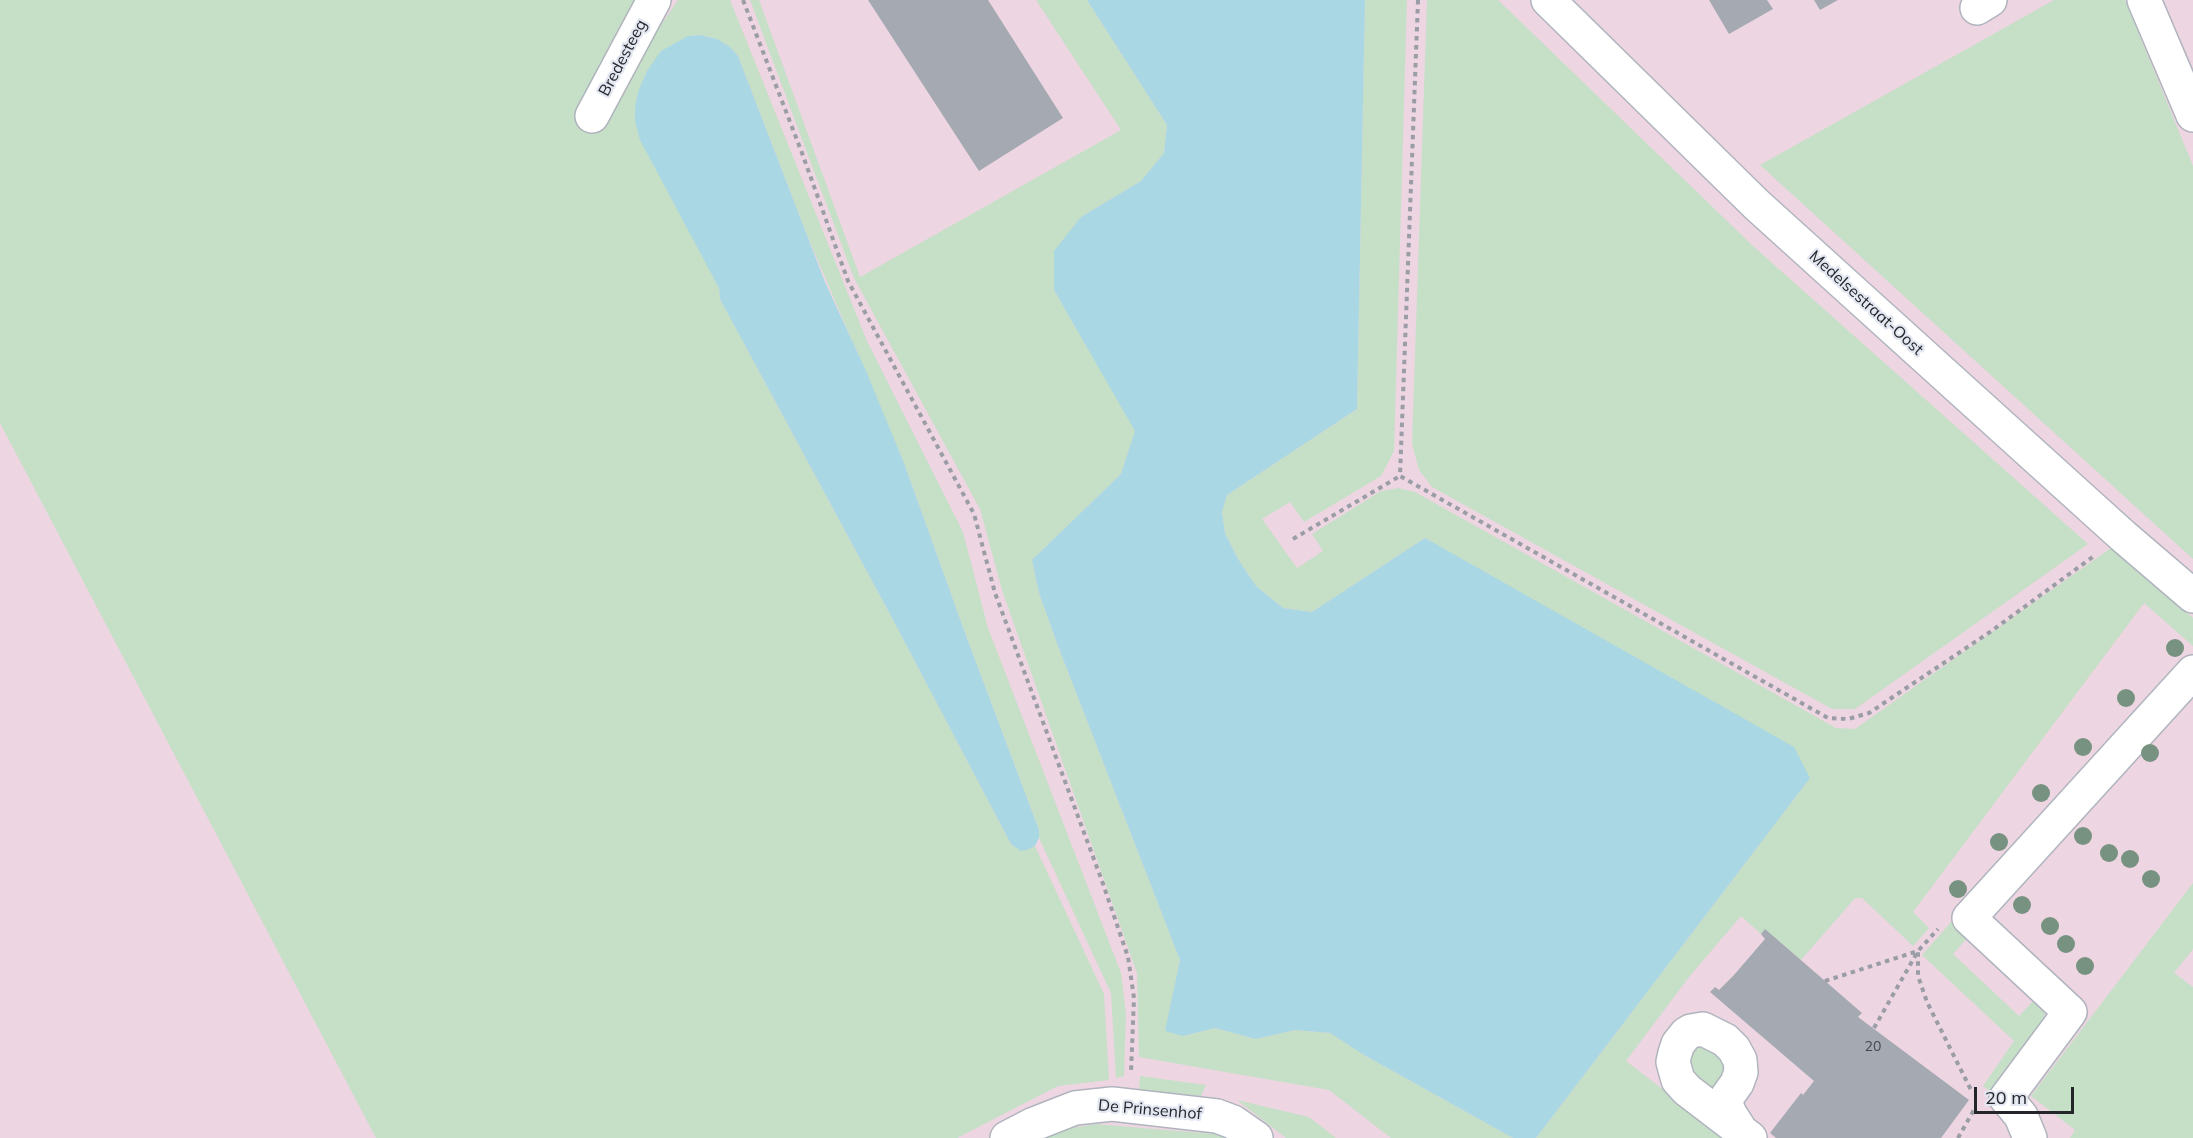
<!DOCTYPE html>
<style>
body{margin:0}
#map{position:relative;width:2193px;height:1138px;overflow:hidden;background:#e3e7f2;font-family:Mulish,sans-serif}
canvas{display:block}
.scale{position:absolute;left:1974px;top:1087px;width:100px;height:27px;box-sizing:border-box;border:3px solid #242629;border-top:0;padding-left:8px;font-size:18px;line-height:21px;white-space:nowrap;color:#242629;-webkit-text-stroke:4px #e3e7f2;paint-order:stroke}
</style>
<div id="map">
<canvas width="2193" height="1138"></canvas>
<div class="scale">20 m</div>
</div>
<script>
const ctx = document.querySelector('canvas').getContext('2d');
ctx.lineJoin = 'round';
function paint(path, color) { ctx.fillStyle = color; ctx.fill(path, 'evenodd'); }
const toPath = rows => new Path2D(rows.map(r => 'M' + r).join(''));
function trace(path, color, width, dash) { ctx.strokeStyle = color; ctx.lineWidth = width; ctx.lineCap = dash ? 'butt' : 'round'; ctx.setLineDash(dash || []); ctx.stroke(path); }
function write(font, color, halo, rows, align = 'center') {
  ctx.font = font + ' Mulish,sans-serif'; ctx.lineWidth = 4.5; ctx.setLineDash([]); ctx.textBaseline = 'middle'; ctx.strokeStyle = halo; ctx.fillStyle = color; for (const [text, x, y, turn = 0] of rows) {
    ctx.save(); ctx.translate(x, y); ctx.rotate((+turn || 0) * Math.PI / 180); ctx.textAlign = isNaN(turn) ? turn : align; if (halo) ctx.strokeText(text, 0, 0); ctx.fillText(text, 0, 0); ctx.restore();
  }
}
const industrial = toPath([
 [0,0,2193,0,2193,1138,0,1138]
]);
const green = toPath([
 [0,0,640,0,635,63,678,0,730,0,867,341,963,532,988,628,1121,973,1126,1014,1124,1076,1116,1078,1111,993,1039,838,1039,830,965,633,904,463,807,235,738,56,730,47,713,38,700,35,688,36,636,116,635,121,719,288,720,299,891,616,1011,844,1027,850,1035,846,1104,994,1109,1080,1058,1086,957,1138,376,1138,0,423],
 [750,0,759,0,860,277,1121,130,1036,0,1087,0,1167,125,1164,153,1141,181,1081,217,1054,290,1136,431,1121,474,1032,560,1039,593,1058,646,1180,960,1166,1030,1183,1036,1215,1028,1256,1039,1295,1030,1330,1033,1364,1055,1513,1138,1391,1138,1329,1090,1139,1057,1137,973,1002,590,980,509,854,278],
 [1365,0,1407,0,1394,451,1381,476,1304,522,1290,502,1262,519,1297,568,1323,551,1312,534,1381,491,1398,488,1415,492,1836,728,1855,729,2111,548,2193,618,2193,646,2144,603,1913,912,1929,928,1913,946,1862,898,1855,898,1801,960,1765,930,1761,934,1741,916,1689,977,1626,1061,1726,1138,1536,1138,1810,778,1425,538,1312,612,1283,608,1256,586,1238,559,1225,533,1222,512,1227,495,1357,409],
 [1427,0,1498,0,1753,246,2088,544,1855,709,1832,709,1432,487,1419,470,1412,444],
 [2054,0,2125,0,2193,166,2193,559,1760,165],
 [2193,883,2193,949,2174,973,2193,987,2193,1138,2070,1138,2075,1130,2031,1096],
 [1952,921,1969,936,1953,954,2019,1016,2037,997,2044,1009,2045,1020,1992,1093,1983,1086,2014,1041,1922,955],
 [1707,1041,1729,1059,1721,1086,1709,1089,1689,1072,1687,1052,1695,1045],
 [1140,1076,1206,1085,1201,1096,1139,1090],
 [1237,1100,1309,1117,1336,1138,1286,1138],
 [1096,1124,1213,1134,1227,1138,1044,1138,1060,1130]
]);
const water = toPath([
 [1087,0,1365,0,1357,409,1227,495,1222,512,1225,533,1238,559,1256,586,1283,608,1312,612,1425,538,1794,747,1810,778,1536,1138,1513,1138,1364,1055,1330,1033,1295,1030,1256,1039,1215,1028,1183,1036,1165,1031,1180,960,1058,646,1039,593,1032,560,1121,474,1135,431,1054,290,1054,251,1081,217,1141,181,1164,153,1167,125],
 [700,35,717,39,730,47,738,56,825,282,866,371,904,463,965,633,1039,830,1039,838,1035,846,1027,850,1021,851,1011,844,891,616,720,299,719,288,640,140,635,121,635,107,638,92,647,71,661,51,688,36]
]);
const building = toPath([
 [868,0,988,0,1063,118,979,171],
 [1709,0,1767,0,1773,9,1729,34],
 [1814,0,1838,0,1820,10],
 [1765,929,1862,1013,1858,1017,1969,1100,1941,1138,1776,1138,1770,1133,1801,1093,1803,1095,1814,1081,1710,992,1715,987,1719,990,1734,975,1765,939,1761,934]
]);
const path = toPath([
 [743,0,802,153,848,281,974,514,995,593,1102,881,1128,957,1134,998,1131,1072],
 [1418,0,1400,476,1828,718,1848,719,1869,713,1990,632,2094,556],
 [1293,539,1400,476],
 [1825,981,1918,951,1918,976,1927,1002,1972,1092],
 [1874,1028,1918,951,1938,929],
 [1958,1138,1975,1108]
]);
const minor = toPath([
 [1548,0,1757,205,2123,536,2193,596],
 [2144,0,2193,115],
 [1977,8,1990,0],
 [592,116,654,0],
 [1741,1131,1730,1114,1726,1104,1727,1097,1737,1083,1741,1072,1740,1060,1734,1049,1725,1040,1703,1029,1691,1031,1686,1034,1678,1044,1675,1053,1673,1062,1678,1080,1687,1090,1750,1138],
 [1007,1138,1034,1124,1075,1108,1112,1104,1217,1116,1233,1122,1256,1138],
 [2030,1138,2021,1116,2006,1098,2070,1012,1969,918,2193,672]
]);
const trees = [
 [2175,648],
 [2126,698],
 [2083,747],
 [2150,753],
 [2041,793],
 [2083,836],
 [1999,842],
 [2109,853],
 [2130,859],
 [2151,879],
 [1958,889],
 [2022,905],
 [2050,926],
 [2066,944],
 [2085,966]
];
const numberNames = [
 ["20",1873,1047]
];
const streetNames = [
 ["Bredesteeg",623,58,-62],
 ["Medelsestraat-Oost",1866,303,42],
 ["De Prinsenhof",1150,1110,5]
];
paint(industrial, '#edd6e2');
paint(green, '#c6dfc7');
paint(water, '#aad7e4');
paint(building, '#a4a9b2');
trace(minor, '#b0b4be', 36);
trace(path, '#9a9da5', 4, [4.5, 4.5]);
trace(minor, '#fff', 33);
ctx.fillStyle = '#789281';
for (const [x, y] of trees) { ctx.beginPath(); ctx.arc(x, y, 9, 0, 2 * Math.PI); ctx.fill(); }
write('14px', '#44474b', null, numberNames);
write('16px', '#242629', '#e3e7f2', streetNames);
</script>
